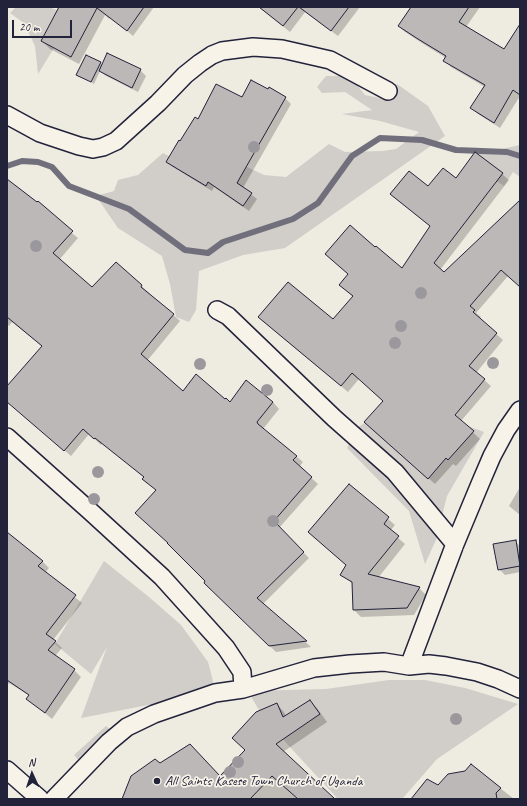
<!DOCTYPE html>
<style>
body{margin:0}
#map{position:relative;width:527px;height:806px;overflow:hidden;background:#eeebe1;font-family:Caveat,sans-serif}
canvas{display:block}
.frame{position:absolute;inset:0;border:8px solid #22223b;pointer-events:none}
.north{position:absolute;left:12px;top:754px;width:40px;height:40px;-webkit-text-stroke:3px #f7f3e8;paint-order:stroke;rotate:357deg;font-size:11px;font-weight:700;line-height:16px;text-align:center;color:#22223b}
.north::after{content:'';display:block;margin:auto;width:14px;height:18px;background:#22223b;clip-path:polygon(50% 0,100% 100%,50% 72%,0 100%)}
.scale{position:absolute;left:12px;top:20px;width:60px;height:18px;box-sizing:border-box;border:2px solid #22223b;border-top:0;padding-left:5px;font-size:12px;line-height:14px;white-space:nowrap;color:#22223b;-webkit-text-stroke:3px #f7f3e8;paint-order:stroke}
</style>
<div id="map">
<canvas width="527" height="806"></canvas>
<div class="frame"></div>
<div class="north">N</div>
<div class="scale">20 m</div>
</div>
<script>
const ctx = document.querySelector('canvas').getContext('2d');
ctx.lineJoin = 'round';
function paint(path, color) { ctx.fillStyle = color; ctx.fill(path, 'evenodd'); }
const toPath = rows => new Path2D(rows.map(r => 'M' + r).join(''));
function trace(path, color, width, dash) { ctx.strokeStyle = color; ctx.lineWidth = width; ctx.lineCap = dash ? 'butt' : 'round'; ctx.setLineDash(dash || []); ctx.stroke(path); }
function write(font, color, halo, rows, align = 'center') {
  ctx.font = font + ' Caveat,sans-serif'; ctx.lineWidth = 3.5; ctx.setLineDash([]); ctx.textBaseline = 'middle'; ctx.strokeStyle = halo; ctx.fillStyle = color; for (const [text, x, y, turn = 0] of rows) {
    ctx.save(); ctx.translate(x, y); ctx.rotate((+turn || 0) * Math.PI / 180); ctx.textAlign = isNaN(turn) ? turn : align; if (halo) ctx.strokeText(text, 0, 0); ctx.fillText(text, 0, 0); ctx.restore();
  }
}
const green = toPath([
 [16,7,49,7,73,17,38,74,35,46,24,23,10,13],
 [326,76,350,76,365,95,389,100,397,84,428,106,445,136,285,248,243,255,199,271,196,310,189,322,176,317,170,284,162,256,118,228,96,196,114,191,118,180,138,175,163,153,208,177,224,156,264,175,286,177,329,144,345,152,383,151,396,149,419,132,380,121,342,114,372,110,345,92,322,93,317,87],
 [520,145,520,177,513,172,504,186,478,169,471,156],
 [385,409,451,420,484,432,447,496,436,540,425,564,409,511,347,448,357,428],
 [104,561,149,597,181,625,208,662,213,681,210,693,81,718,107,647,91,674,55,644],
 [389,680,425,680,465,688,518,704,437,759,402,799,338,799,264,719,248,691,326,689],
 [106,726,114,732,81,763,74,755]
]);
const shadow = toPath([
 [60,7,115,7,109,19,105,15,79,64,50,49,42,41],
 [122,7,154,7,133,36,113,19],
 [259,7,360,7,338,36,305,12,290,32],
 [412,7,480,7,466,27,504,50,520,26,520,96,500,128,478,114,472,108,485,87,451,67,445,61,446,58,425,45,405,32,399,26],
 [100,63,103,65,140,70,146,76,138,92,106,76,100,71,94,84,77,74],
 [270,89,285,98,291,104,243,188,257,199,249,211,214,187,212,191,173,167,167,162,198,120,242,99,268,91],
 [502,174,509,180,440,270,444,273,520,201,520,286,508,276,476,313,481,317,479,319,503,340,476,373,491,386,461,421,480,439,456,466,453,464,435,484,372,429,384,401,359,379,348,392,266,324,333,321,353,297,341,285,375,249,403,269,431,227,392,194,428,188,456,179],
 [7,180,78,238,59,260,92,288,116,263,180,321,147,361,183,392,226,401,230,403,273,402,279,409,263,429,296,456,303,462,299,467,318,484,279,528,309,558,263,604,311,647,276,652,205,583,207,581,156,490,145,478,102,443,101,445,89,434,71,456,7,401,7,388,43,347,12,322,9,326,7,324],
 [349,485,395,525,390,531,405,544,378,578,419,588,426,595,414,615,361,617,354,610,353,584,342,575,347,565],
 [520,487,520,515,509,506],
 [7,542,42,561,49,568,45,573,82,603,53,640,62,648,55,656,74,670,81,677,52,719,28,699,30,696,9,683,7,686],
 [516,542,520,546,520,572,505,575,499,569],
 [309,701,317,708,327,722,283,752,333,799,123,799,160,764,221,777,246,750,277,704,284,712,286,716],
 [471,765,514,799,412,799,466,772]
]);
const stream = toPath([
 [7,166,22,161,38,162,52,167,69,186,129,209,185,250,208,253,223,242,293,219,318,203,352,156,380,138,422,140,456,150,507,152,520,156]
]);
const building = toPath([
 [59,7,144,7,127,31,97,8,71,57,41,41,59,7],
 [259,7,298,7,283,26,259,7],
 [299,7,349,7,331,31,299,7],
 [411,7,469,7,459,22,504,49,520,24,520,95,513,90,494,123,470,108,485,85,443,61,446,56,418,39,398,26,411,7],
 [107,53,141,69,132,88,99,71,107,53],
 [86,55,101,62,91,82,76,75,86,55],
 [251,80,268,89,269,87,286,97,237,183,252,193,243,206,208,182,206,186,166,162,179,140,180,141,195,117,198,119,216,84,242,97,251,80],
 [475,152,503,173,434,263,444,272,520,200,520,287,501,270,470,306,475,310,473,312,497,333,469,366,485,379,455,415,474,431,448,460,446,458,428,479,364,422,383,401,352,373,341,386,258,317,288,282,333,319,353,296,339,285,348,274,325,254,350,225,375,247,376,246,402,268,430,226,390,194,409,171,428,186,443,168,456,178,475,152],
 [7,179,37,202,38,201,73,231,53,253,92,287,116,262,142,285,141,287,174,314,141,354,183,391,196,374,225,399,226,398,230,402,246,380,273,402,257,422,258,424,297,456,293,460,312,477,274,521,304,552,257,598,307,641,269,646,204,583,205,581,167,543,168,543,135,513,156,490,142,479,144,477,95,438,94,439,83,429,64,451,7,402,7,386,42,346,7,317,7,179],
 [349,484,389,517,384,524,399,536,368,574,420,587,407,608,353,610,352,582,340,575,346,565,308,532,349,484],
 [7,532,43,561,38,566,76,595,46,634,56,641,48,650,75,669,45,713,26,699,29,695,7,680,7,532],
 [516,540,520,566,498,570,493,544,516,540],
 [310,700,320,714,276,744,335,799,298,799,272,776,250,799,122,799,131,776,155,759,160,763,190,744,220,776,245,750,232,738,256,712,277,703,283,717,310,700],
 [471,764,501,788,496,793,497,799,411,799,427,779,438,785,448,774,465,771,471,764]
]);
const street = toPath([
 [7,115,40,133,79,146,93,149,103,147,116,141,158,103,185,75,200,63,212,55,222,51,253,47,282,49,330,60,388,91],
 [217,310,228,316,334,418,395,472,455,544],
 [7,437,91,512,162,577,226,648,242,672,243,689],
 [409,666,455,544,480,484,492,456,506,430,520,410],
 [7,770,40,799],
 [54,799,109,742,127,727,154,714,215,693,243,689,314,668,350,664,384,662,409,666,429,664,446,666,477,672,498,679,520,689]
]);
const trees = [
 [254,147],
 [36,246],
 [421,293],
 [401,326],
 [395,343],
 [493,363],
 [200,364],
 [267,390],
 [98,472],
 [94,499],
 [273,521],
 [456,719],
 [238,762],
 [230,772]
];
const markers = [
 [157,781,4,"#22223b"]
];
const poiNames = [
 ["All Saints Kasese Town Church of Uganda",165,781]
];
paint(green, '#d1cdc9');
paint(shadow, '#0003');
trace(stream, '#716f7b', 6);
paint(building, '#bbb8b7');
trace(building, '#22223b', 1);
trace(street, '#22223b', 20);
trace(street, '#f7f3e8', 17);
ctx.fillStyle = '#9b989d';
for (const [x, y] of trees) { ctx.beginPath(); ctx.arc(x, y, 6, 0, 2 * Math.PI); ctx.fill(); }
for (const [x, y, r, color] of markers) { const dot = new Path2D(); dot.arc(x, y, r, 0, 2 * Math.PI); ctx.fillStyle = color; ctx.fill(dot); trace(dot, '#f7f3e8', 1.5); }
write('14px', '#22223b', '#f7f3e8', poiNames, 'left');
</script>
